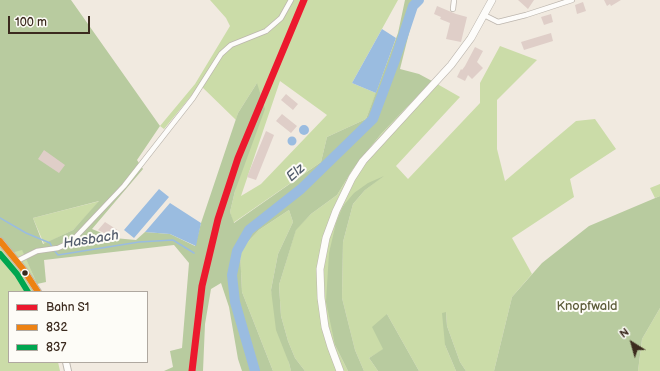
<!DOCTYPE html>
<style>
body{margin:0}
#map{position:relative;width:660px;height:371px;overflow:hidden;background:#f1eae0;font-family:"Balsamiq Sans",sans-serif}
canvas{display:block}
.legend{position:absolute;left:8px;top:291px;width:140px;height:72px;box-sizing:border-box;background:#fdfcf7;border:1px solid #afa8a0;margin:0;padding:5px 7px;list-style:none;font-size:12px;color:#3b2a1e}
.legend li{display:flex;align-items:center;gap:8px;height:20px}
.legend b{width:20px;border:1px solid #afa8a0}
.north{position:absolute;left:612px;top:323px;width:40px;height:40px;-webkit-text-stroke:3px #fdfcf7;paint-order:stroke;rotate:323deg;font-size:11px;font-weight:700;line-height:16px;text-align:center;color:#3b2a1e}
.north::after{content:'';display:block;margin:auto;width:14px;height:18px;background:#3b2a1e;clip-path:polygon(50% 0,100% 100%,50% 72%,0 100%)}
.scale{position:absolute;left:8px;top:16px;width:82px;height:18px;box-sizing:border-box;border:2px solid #3b2a1e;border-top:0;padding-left:5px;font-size:12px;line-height:14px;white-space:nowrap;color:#3b2a1e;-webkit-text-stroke:3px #fdfcf7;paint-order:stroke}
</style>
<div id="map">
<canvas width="660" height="371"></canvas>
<ul class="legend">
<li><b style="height:5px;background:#ec192e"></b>Bahn S1</li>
<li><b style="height:5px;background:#ed8213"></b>832</li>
<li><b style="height:5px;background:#00a650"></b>837</li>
</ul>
<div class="north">N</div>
<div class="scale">100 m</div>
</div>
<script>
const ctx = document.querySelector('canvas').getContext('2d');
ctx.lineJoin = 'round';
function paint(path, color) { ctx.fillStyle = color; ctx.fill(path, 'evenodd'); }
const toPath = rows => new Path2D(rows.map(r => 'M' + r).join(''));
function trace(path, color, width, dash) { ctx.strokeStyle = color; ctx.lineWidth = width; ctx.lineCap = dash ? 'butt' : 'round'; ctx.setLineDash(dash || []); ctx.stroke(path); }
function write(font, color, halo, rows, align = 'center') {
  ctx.font = font + ' "Balsamiq Sans",sans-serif'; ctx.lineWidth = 4; ctx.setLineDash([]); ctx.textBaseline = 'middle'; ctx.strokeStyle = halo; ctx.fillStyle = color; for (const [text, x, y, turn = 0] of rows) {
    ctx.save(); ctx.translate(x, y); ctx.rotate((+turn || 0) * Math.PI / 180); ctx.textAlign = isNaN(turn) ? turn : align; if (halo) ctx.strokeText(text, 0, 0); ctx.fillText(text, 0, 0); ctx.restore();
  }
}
const green = toPath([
 [210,0,398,0,352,83,376,93,366,119,327,137,321,162,233,223,230,212,235,191,257,83,238,113,236,120,200,85,164,129,160,126,195,84,230,26,226,18],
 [280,81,327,115,261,184,241,196],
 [500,46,537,60,497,100,497,149,505,181,576,121,595,119,616,149,570,179,574,197,512,238,532,274,512,297,494,371,466,371,460,362,447,326,446,312,445,345,456,371,419,371,387,314,384,349,369,358,378,371,364,371,355,350,342,298,343,242,353,204,365,190,382,177,343,206,335,345,348,371,305,371,295,358,288,341,281,316,279,285,296,229,311,214,337,195,353,169,381,134,432,81,460,97,396,166,408,179,480,103,480,83],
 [660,184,660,196,655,198,650,188],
 [100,201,73,230,44,244,33,218],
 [289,210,293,222,278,254,271,290,291,371,273,371,242,292,240,250,259,230],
 [0,245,22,249,37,284,32,292,9,292,9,362,58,362,60,371,0,371],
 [660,308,660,371,638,371,642,339]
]);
const forest = toPath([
 [0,0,71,0,160,126,137,160,143,169,92,229,114,238,136,240,145,232,170,234,195,246,201,223,238,113,257,83,265,109,235,191,230,212,234,223,321,162,327,137,366,119,398,33,405,0,422,0,415,9,400,69,419,74,432,81,381,134,353,169,337,195,311,214,296,230,279,285,281,316,288,341,295,358,305,371,291,371,289,363,276,330,271,290,278,254,293,222,289,210,259,230,240,250,242,292,273,371,242,371,238,359,229,307,221,283,211,289,205,324,203,371,164,371,173,367,170,351,182,348,189,263,174,245,44,260,46,282,37,284,22,250,11,253,0,245],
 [99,201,73,230,43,244,33,218],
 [384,176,365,190,353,204,343,242,342,298,355,350,364,371,348,371,335,345,326,302,329,253,336,223,343,206,354,193,368,183],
 [660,196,660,308,642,339,638,371,494,371,512,297,542,263,589,226],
 [446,312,447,326,460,362,466,371,456,371,445,345,442,313],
 [387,314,419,371,378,371,369,358,383,349,372,327]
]);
const water = toPath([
 [382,29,396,38,376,93,352,83],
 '299 130a5 5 0 1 1 10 0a5 5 0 1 1-10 0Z',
 '287.5 141a4.5 4.5 0 1 1 9 0a4.5 4.5 0 1 1-9 0Z',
 [159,189,169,197,134,238,124,230],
 [170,203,201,223,196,246,170,234,145,232]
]);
const stream = toPath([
 [0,218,26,233,50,243,52,247],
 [54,250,58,255,139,242,173,240,194,253]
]);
const river = toPath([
 [255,371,235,302,232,275,237,251,249,230,301,189,373,119,395,60,413,6,419,0]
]);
const building = toPath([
 [518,0,534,0,528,9],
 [604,0,621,0,611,6,610,4,607,6],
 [583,2,586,11,577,14,575,5],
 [437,6,456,14,467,17,461,42,446,39,450,23,440,19,441,17,434,14],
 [551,14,553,22,544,25,541,17],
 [551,33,553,41,524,50,521,42],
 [475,47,483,51,477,62,483,68,472,79,468,75,465,81,457,77,461,69,462,70,465,66],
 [286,94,298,104,293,110,281,100],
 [282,114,297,126,291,133,276,121],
 [266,131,274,135,256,180,247,177],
 [44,150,65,165,59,173,38,159],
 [105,222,119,231,114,238,98,230]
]);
const street = toPath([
 [453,9,454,0],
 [484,15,498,22,526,15,572,0],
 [17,261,37,251,58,248,71,242,124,186,193,98,221,54,231,45,266,31,281,18,291,0]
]);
const secondary = toPath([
 [0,241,23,269,38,292],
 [66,362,68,371]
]);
const primary = toPath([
 [340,371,331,347,325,327,321,298,320,269,326,238,336,211,352,178,363,161,451,65,471,38,492,0]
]);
const bus1 = toPath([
 [0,241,23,269,38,292]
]);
const bus2 = toPath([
 [0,254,17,274,28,292]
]);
const rail1 = toPath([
 [192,371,202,286,218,219,238,158,304,0]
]);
const markers = [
 [25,273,3.5,"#3b2a1e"]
];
const parkNames = [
 ["Knopfwald",587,307]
];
const waterNames = [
 ["Elz",296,173,-42],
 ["Hasbach",91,240,-9]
];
paint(green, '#cbdca8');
paint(forest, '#b8cb9f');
paint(water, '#9abce0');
trace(stream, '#9abce0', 1.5);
trace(river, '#9abce0', 10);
paint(building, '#dfcec8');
trace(street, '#bcb6ae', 6);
trace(secondary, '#bcb6ae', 8);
trace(primary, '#bcb6ae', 8);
trace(street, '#fdfcfa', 4.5);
trace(secondary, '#fdfcfa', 6);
trace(primary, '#fdfcfa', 7);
trace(bus1, '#ed8213', 6);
trace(bus2, '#00a650', 6);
trace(rail1, '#ec192e', 7);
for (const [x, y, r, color] of markers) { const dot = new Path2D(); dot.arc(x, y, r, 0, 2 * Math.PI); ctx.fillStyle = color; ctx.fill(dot); trace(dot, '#fdfcf7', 1.5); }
write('13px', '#5d5c3a', '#fdfcf7', parkNames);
write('italic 14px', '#525c6c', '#fdfcf7', waterNames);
</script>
